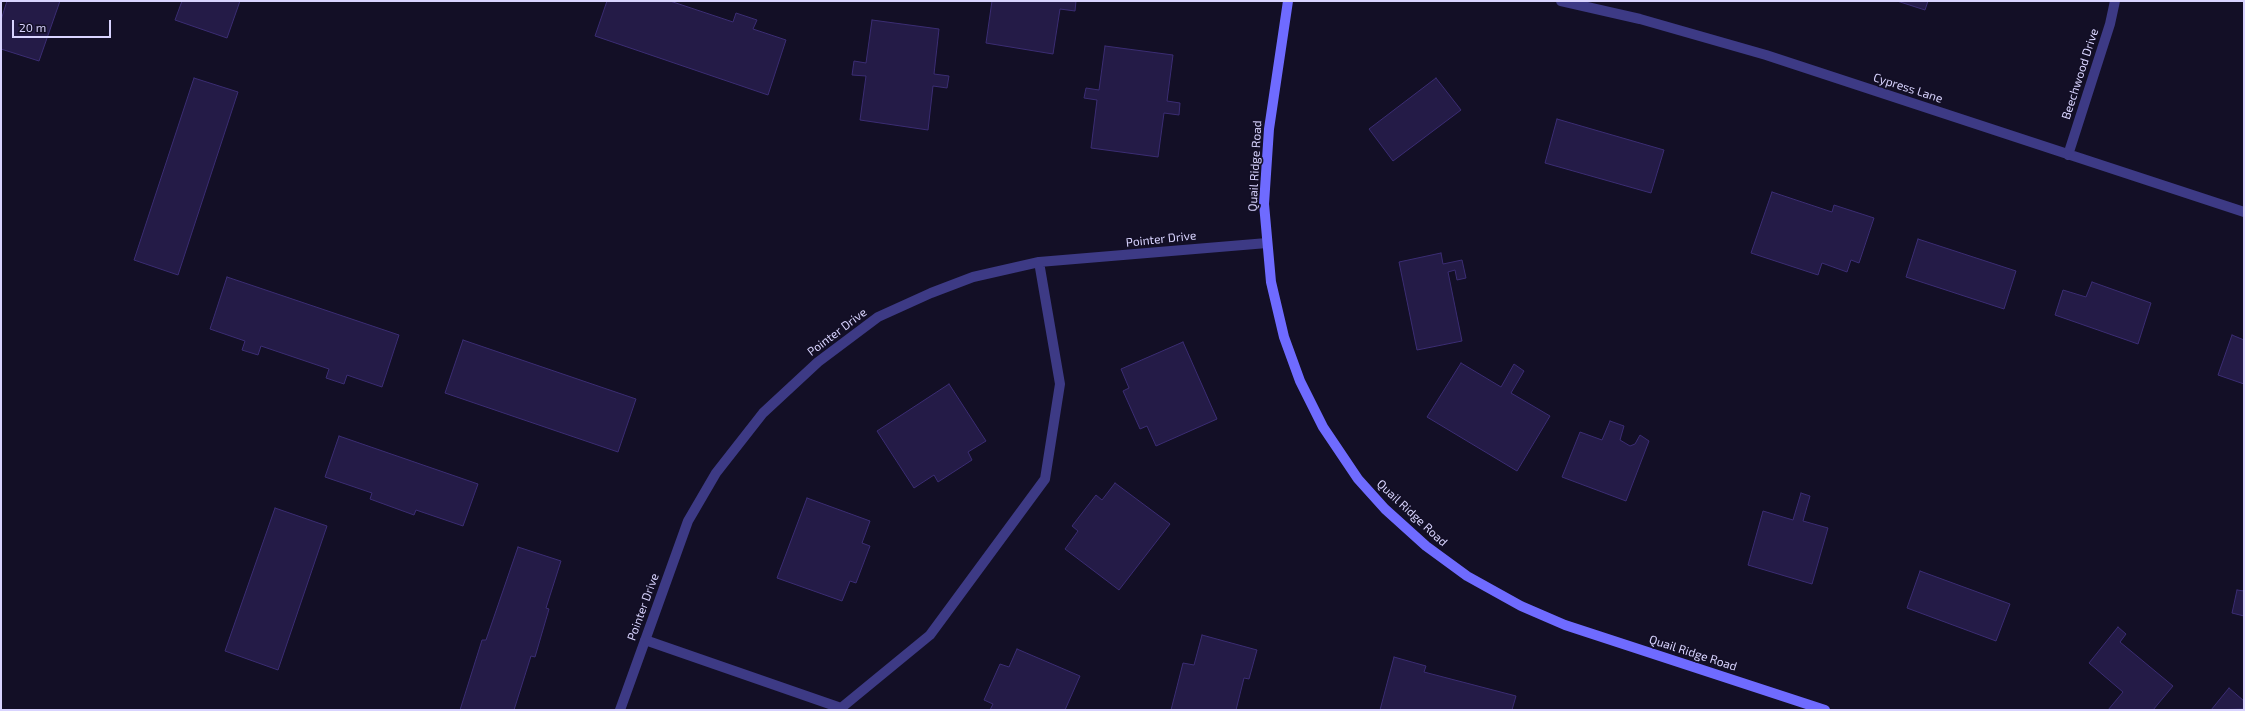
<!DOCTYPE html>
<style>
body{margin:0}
#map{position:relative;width:2245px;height:711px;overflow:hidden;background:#130f26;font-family:"Exo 2",sans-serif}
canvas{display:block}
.frame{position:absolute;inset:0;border:2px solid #d9d4ff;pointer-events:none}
.scale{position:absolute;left:12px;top:20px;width:99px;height:18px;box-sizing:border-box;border:2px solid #d9d4ff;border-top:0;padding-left:5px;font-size:12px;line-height:14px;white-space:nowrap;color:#d9d4ff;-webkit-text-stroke:3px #130f26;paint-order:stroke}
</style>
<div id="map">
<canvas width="2245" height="711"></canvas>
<div class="frame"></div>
<div class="scale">20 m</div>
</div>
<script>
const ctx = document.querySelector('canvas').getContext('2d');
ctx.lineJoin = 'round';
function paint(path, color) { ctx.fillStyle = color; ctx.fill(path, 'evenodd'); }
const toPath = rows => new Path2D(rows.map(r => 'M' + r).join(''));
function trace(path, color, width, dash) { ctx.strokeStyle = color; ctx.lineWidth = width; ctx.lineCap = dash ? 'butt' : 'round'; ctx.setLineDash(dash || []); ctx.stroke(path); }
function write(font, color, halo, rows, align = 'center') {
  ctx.font = font + ' "Exo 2",sans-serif'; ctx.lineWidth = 3.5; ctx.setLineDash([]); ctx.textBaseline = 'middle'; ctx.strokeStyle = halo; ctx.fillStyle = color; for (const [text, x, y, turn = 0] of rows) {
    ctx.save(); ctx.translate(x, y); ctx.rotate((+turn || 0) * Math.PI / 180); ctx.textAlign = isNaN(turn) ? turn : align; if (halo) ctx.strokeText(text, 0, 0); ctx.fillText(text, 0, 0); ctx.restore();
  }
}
const building = toPath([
 [7,1,60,1,39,61,1,49,1,20,7,1],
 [182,1,240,1,227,38,175,20,182,1],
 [607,1,670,1,733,22,736,13,757,20,753,29,786,40,768,95,595,36,607,1],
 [992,1,1076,1,1075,11,1060,9,1053,54,986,43,992,1],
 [1897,1,1928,1,1925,10,1897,1],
 [872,20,939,29,934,74,949,76,947,88,933,86,928,130,860,120,866,76,852,75,854,61,866,63,872,20],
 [1105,46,1173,55,1167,101,1180,103,1179,115,1164,113,1158,157,1091,148,1097,100,1084,98,1086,88,1099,90,1105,46],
 [194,78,238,92,178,275,134,260,194,78],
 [1436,78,1461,110,1393,161,1369,129,1436,78],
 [1557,119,1664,150,1651,193,1545,163,1557,119],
 [1772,192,1832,212,1834,205,1874,218,1859,263,1851,260,1847,272,1822,263,1818,275,1751,253,1772,192],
 [1918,239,2016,271,2004,309,1906,277,1918,239],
 [1441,253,1443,264,1462,260,1466,278,1457,280,1455,270,1448,272,1462,341,1417,350,1399,262,1441,253],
 [227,277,399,335,382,387,347,375,344,384,326,378,329,369,261,346,258,355,242,350,245,341,210,329,227,277],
 [2092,282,2151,303,2138,344,2055,315,2063,290,2086,297,2092,282],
 [2232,335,2244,340,2244,384,2218,375,2232,335],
 [463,340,636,399,618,452,445,393,463,340],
 [1183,342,1217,419,1156,446,1147,426,1140,429,1123,391,1129,388,1121,369,1183,342],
 [1461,363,1501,387,1514,364,1524,371,1511,393,1550,416,1517,471,1427,417,1461,363],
 [949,384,986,441,968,452,972,460,938,482,934,475,914,488,877,431,949,384],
 [1610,421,1624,426,1620,440,1630,446,1635,444,1640,435,1649,441,1626,501,1562,477,1580,432,1602,440,1610,421],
 [339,436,478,484,463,526,416,510,414,515,370,499,372,493,325,477,339,436],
 [1115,483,1170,524,1119,590,1065,549,1078,531,1072,526,1096,495,1102,500,1115,483],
 [1801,493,1810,496,1803,521,1828,528,1812,584,1748,565,1763,511,1793,520,1801,493],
 [807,498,870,521,862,543,870,546,856,583,850,581,842,601,777,578,807,498],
 [275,508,327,526,278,670,225,651,275,508],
 [518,547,561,561,546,608,549,609,535,657,531,656,514,710,460,710,482,640,486,640,518,547],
 [1920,571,2010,604,1996,641,1907,608,1920,571],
 [2237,590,2244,591,2244,616,2232,613,2237,590],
 [2118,627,2126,634,2120,642,2173,686,2153,710,2108,710,2123,692,2089,663,2118,627],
 [1202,635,1257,650,1249,679,1244,678,1236,710,1171,710,1183,663,1194,665,1202,635],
 [1017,649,1080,676,1065,710,990,710,993,704,984,700,1000,664,1009,667,1017,649],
 [1394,657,1426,666,1424,672,1516,696,1512,710,1380,710,1394,657],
 [2229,688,2244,701,2244,709,2211,710,2229,688]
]);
const street = toPath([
 [1561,1,1640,19,1766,55,2244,212],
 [2068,155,2110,24,2115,1],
 [645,640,841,708,842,710],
 [841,708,930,635,1045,479,1060,384,1039,262],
 [620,710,688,521,716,473,763,413,818,362,878,317,931,293,973,277,1039,262,1267,243]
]);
const secondary = toPath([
 [1288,1,1269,129,1264,204,1271,282,1284,337,1300,381,1323,427,1358,479,1385,509,1426,546,1467,576,1521,606,1565,625,1825,710]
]);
const streetNames = [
 ["Beechwood Drive",2080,74,-72],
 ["Cypress Lane",1908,88,18],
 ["Quail Ridge Road",1255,166,-87],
 ["Pointer Drive",1161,239,-6],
 ["Pointer Drive",837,332,-37],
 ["Quail Ridge Road",1412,513,43],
 ["Pointer Drive",643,607,-70],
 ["Quail Ridge Road",1693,653,18]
];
paint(building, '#241b47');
trace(building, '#3b2d73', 1);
trace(street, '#3d3a85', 10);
trace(secondary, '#6f6bff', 10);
write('12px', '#d9d4ff', '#130f26', streetNames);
</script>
